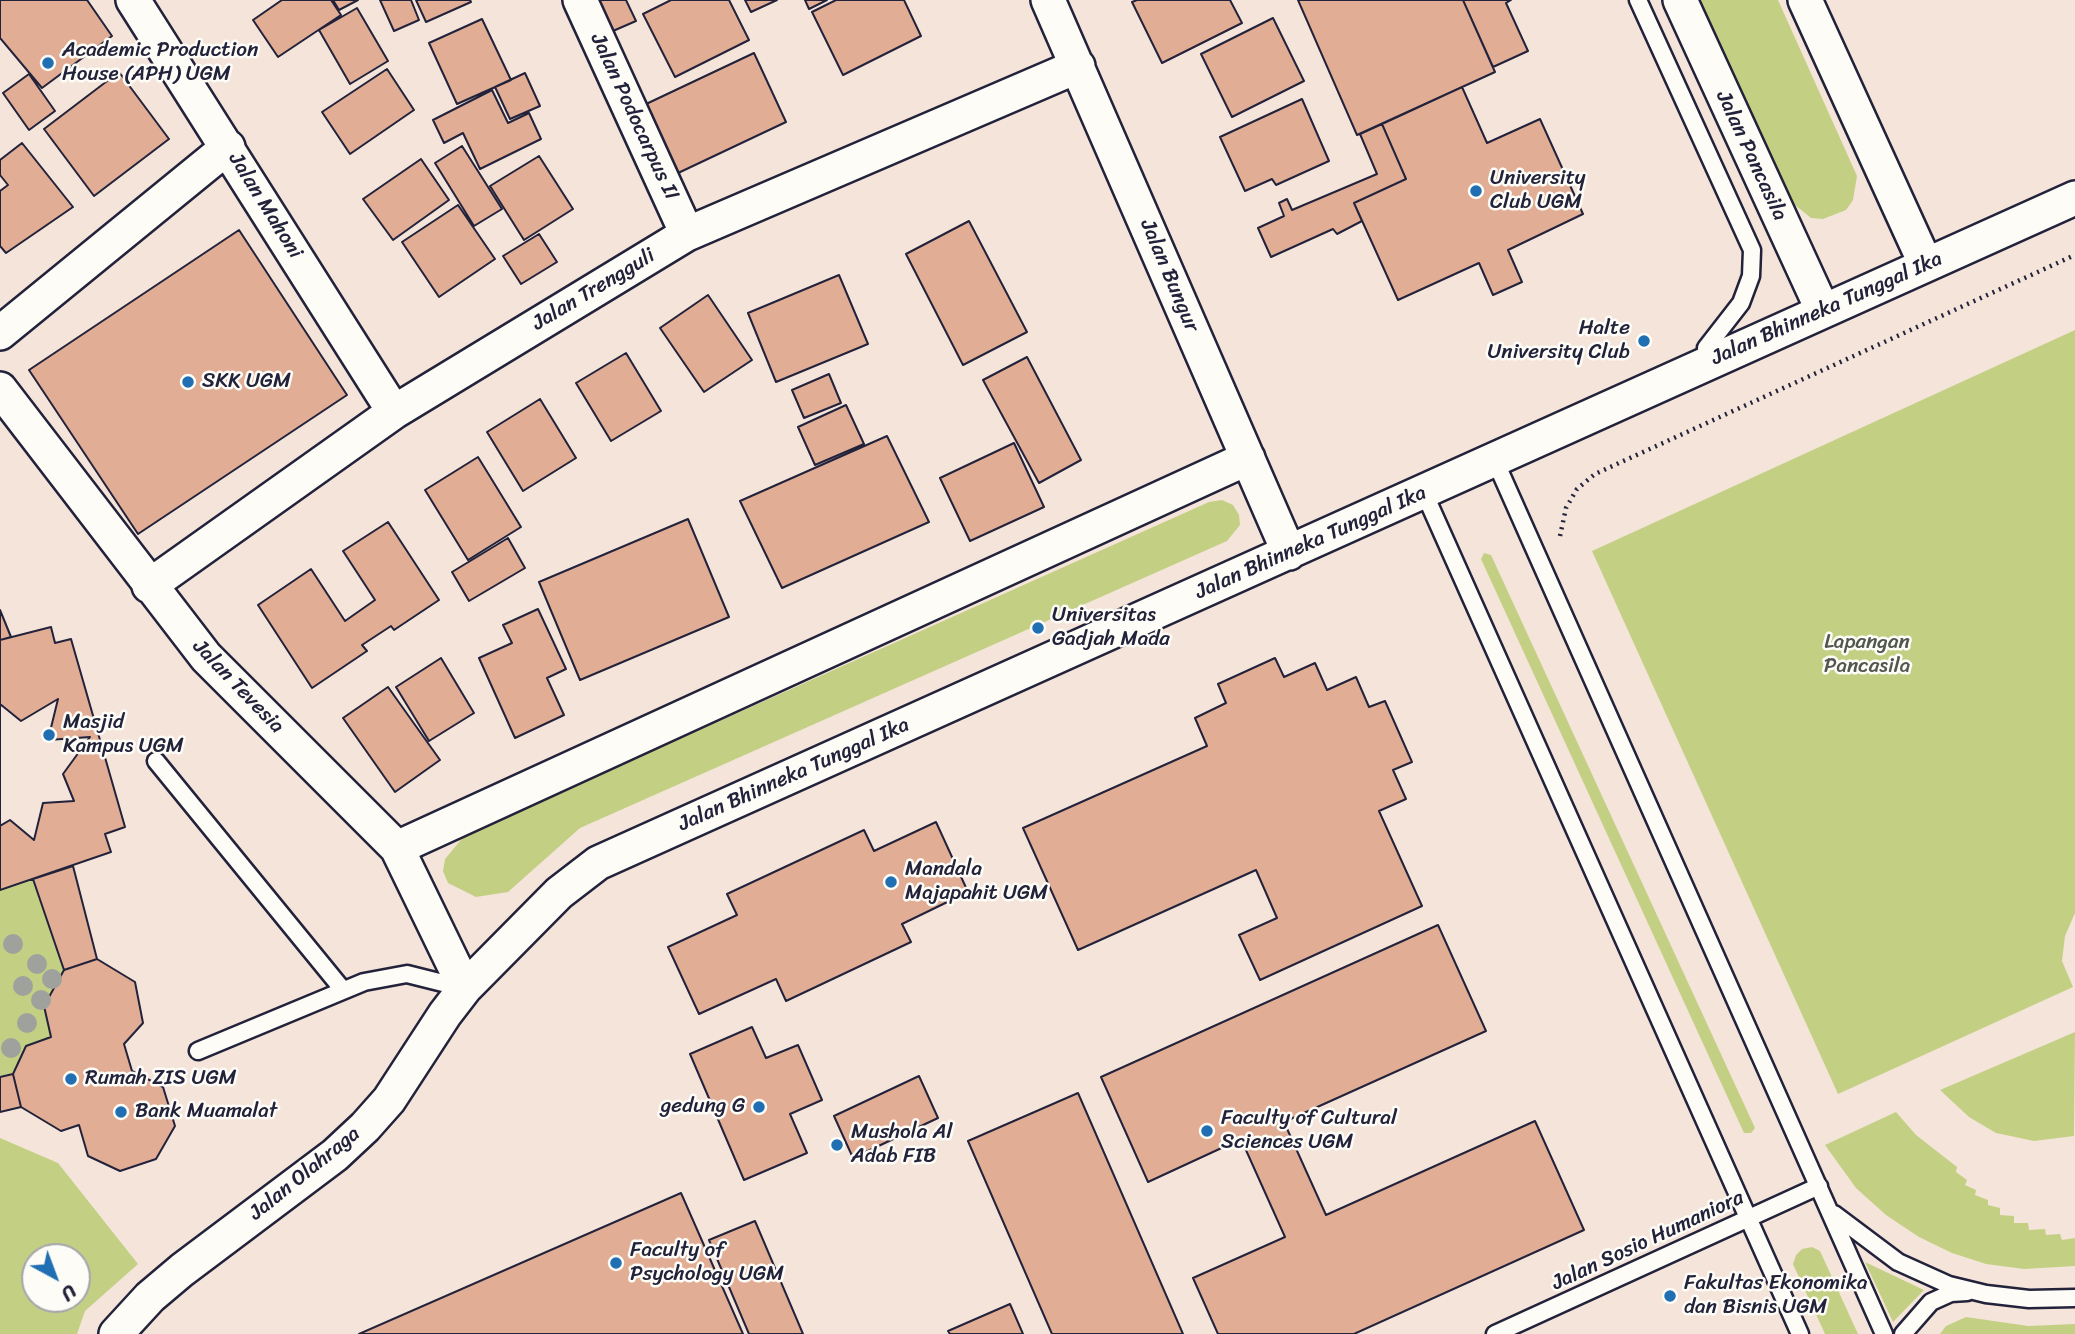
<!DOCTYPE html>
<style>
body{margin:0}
#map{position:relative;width:2075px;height:1334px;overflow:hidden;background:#fdfcf7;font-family:Sriracha,sans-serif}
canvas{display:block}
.north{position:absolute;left:21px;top:1243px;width:70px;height:70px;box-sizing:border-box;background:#fdfcf7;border:2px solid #a5a5ac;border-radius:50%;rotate:139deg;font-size:19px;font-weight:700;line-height:28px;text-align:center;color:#22223b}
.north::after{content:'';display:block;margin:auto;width:24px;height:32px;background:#1f6fb2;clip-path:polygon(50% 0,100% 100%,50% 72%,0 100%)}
</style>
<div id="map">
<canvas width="2075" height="1334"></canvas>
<div class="north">U</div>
</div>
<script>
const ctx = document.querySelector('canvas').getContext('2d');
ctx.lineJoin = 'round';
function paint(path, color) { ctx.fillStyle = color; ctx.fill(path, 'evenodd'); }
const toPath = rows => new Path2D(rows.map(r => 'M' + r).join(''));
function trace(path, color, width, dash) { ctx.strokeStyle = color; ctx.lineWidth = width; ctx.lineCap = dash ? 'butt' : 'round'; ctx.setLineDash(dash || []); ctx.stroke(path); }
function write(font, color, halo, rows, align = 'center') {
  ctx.font = font + ' Sriracha,sans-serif'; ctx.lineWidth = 5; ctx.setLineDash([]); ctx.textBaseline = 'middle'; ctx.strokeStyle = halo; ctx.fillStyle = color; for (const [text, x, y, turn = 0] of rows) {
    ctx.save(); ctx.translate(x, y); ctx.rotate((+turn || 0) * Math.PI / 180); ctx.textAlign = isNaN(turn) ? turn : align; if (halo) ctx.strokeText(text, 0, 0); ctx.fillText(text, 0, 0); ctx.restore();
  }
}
const built = toPath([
 [0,0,2075,0,2075,1334,0,1334],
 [35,1257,77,1257,77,1299,35,1299]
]);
const green = toPath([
 [1699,0,1778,0,1857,176,1853,200,1846,210,1823,219,1811,218,1790,201],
 [2075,330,2075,913,2065,936,2062,961,2073,987,1838,1094,1592,551],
 [1222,500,1233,505,1239,515,1240,525,1227,541,580,828,508,892,476,897,448,883,443,871,445,859,465,835,1209,502],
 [1484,553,1491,555,1755,1128,1751,1133,1744,1133,1481,559],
 [33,879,64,970,44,1006,51,1037,26,1046,13,1074,0,1077,0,890],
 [2075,1032,2074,1136,2034,1141,1996,1133,1969,1117,1940,1090],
 [1896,1112,1916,1135,1957,1167,1956,1172,1967,1180,1965,1185,1976,1190,1975,1195,1988,1200,1988,1205,2000,1208,2000,1215,2014,1216,2014,1223,2028,1223,2029,1230,2045,1229,2046,1235,2060,1234,2062,1240,2075,1238,2075,1266,2024,1269,1986,1264,1952,1253,1919,1237,1886,1215,1856,1188,1825,1145],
 [0,1138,58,1163,138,1264,85,1311,77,1334,0,1334],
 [35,1257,77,1257,77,1299,35,1299],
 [1812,1247,1820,1251,1858,1334,1825,1334,1793,1264,1796,1255,1802,1249],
 [1865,1262,1924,1290,1893,1322],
 [1966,1317,2028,1326,2075,1324,2075,1334,1940,1334,1946,1326]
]);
const building = toPath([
 [0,0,87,0,112,36,42,88,0,38,0,0],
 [282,0,331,0,341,15,278,57,253,20,282,0],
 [333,0,358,0,339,10,333,0],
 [380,0,411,0,419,20,394,31,380,0],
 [416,0,470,0,471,2,426,22,416,0],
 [590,0,626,0,636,21,606,34,590,0],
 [671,0,729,0,749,40,675,77,643,14,671,0],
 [745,0,777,0,751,12,745,0],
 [805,0,827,0,809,9,805,0],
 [836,0,904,0,921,36,843,75,812,12,836,0],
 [1137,0,1230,0,1242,23,1162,63,1132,2,1137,0],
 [1298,0,1463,0,1495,72,1357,135,1298,0],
 [1463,0,1511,0,1506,3,1528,51,1493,67,1463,0],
 [357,8,388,61,350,84,319,30,357,8],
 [1273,18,1304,81,1232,117,1201,54,1273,18],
 [482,19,511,80,457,104,429,43,482,19],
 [754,53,786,122,676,174,644,105,754,53],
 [387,69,414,110,350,154,322,112,387,69],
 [119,72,169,139,94,196,44,129,119,72],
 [525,73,540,106,510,119,495,87,525,73],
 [29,74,55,111,29,130,3,93,29,74],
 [1462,87,1487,143,1540,119,1583,214,1508,250,1522,282,1493,295,1479,263,1398,300,1354,203,1406,179,1382,124,1462,87],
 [492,90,508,123,529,113,541,139,480,169,463,133,444,143,433,120,492,90],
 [1302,99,1329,161,1276,185,1272,179,1245,191,1220,137,1302,99],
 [1382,124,1406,179,1354,203,1362,221,1337,234,1333,229,1271,257,1258,228,1284,216,1279,203,1287,199,1292,210,1377,174,1360,134,1382,124],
 [22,143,73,207,6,253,0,246,0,191,8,185,0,175,0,160,22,143],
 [462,146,502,209,474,226,435,163,462,146],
 [539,156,573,209,524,240,490,186,539,156],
 [421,159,449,200,393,240,363,199,421,159],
 [458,205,495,259,439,297,402,242,458,205],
 [969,221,1027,332,963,365,906,254,969,221],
 [239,230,347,395,138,534,29,370,239,230],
 [539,234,557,262,521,284,503,256,539,234],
 [839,275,868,344,776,382,748,313,839,275],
 [708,295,752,360,704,392,660,328,708,295],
 [626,353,661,411,611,441,576,383,626,353],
 [1027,357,1081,460,1039,483,983,380,1027,357],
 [829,374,841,403,804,418,792,390,829,374],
 [540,399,576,458,523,491,487,432,540,399],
 [846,405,864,444,815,465,798,427,846,405],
 [887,436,929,522,782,588,740,501,887,436],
 [1014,443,1044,507,970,541,940,478,1014,443],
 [478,457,521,527,468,560,425,490,478,457],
 [688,519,729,617,580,680,539,582,688,519],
 [388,522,439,600,394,630,391,626,362,645,367,651,312,688,258,605,311,569,345,621,375,600,343,551,388,522],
 [508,538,525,568,469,601,452,572,508,538],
 [538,609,566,669,547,678,564,715,515,738,479,658,512,643,503,625,538,609],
 [0,610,11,637,0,640,0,610],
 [51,627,55,643,71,639,125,827,105,834,111,852,0,890,0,640,51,627],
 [441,658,474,713,429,741,396,687,441,658],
 [1275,658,1284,677,1315,663,1327,690,1356,677,1369,707,1385,701,1412,762,1393,770,1406,799,1379,811,1422,906,1260,980,1239,935,1277,918,1256,870,1078,950,1023,828,1207,746,1195,718,1226,703,1218,684,1275,658],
 [388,687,440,760,395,792,343,718,388,687],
 [58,699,48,740,90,737,63,774,74,801,43,803,34,840,10,820,0,826,0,704,21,721,58,699],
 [936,822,968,892,902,924,911,942,786,1001,776,979,699,1014,668,947,737,915,727,894,864,830,874,851,936,822],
 [73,866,97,959,64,970,33,879,73,866],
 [1438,925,1486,1031,1284,1122,1326,1215,1535,1121,1584,1230,1354,1334,1218,1334,1193,1278,1285,1237,1241,1139,1148,1182,1101,1077,1438,925],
 [97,959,135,982,143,1023,124,1044,132,1071,163,1087,175,1126,156,1159,120,1171,88,1156,79,1125,61,1131,21,1107,13,1074,26,1046,51,1037,44,1006,64,970,97,959],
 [752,1027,766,1058,798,1045,822,1100,790,1114,807,1153,744,1180,690,1054,752,1027],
 [13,1074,21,1107,0,1112,0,1077,13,1074],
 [919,1076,938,1118,853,1158,834,1116,919,1076],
 [1078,1093,1183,1334,1052,1334,968,1141,1078,1093],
 [681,1193,743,1334,359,1334,681,1193],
 [755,1221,803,1334,749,1334,709,1240,755,1221],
 [1010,1304,1023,1334,950,1334,948,1331,1010,1304]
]);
const path = toPath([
 [1560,536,1566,508,1577,489,1595,474,2075,255]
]);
const lane = toPath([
 [1638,0,1752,250,1751,276,1741,303,1706,348],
 [1493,456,1884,1334],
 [1422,488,1800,1334],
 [156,761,343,990],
 [198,1051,364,982,407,974,463,988],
 [1834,1214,1898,1262,1949,1285,1986,1294,2029,1299,2075,1298],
 [1495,1334,1819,1186],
 [1903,1334,1931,1302,1951,1293,1967,1292]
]);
const street = toPath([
 [133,0,394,412],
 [580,0,687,234],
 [1048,0,1289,553],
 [1680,0,1823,311],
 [1805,0,1926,265],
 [0,333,228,147],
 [0,389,206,657,397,848,465,988],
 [149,586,394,412,687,234,1078,66],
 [397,848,1248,458],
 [116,1334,150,1297,182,1270,335,1155,365,1127,389,1100,445,1014,465,988,559,893,598,863,2075,198]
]);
const trees = [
 [13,944],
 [37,964],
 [52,979],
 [23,986],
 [41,1000],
 [27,1023],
 [11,1048]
];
const markers = [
 [48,63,7,"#1f6fb2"],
 [1476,191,7,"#1f6fb2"],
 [1644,341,7,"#1f6fb2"],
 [188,382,7,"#1f6fb2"],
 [1038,628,7,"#1f6fb2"],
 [49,735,7,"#1f6fb2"],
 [891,882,7,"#1f6fb2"],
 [71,1079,7,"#1f6fb2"],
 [759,1107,7,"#1f6fb2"],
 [121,1112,7,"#1f6fb2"],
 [1207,1131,7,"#1f6fb2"],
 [837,1145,7,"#1f6fb2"],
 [616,1263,7,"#1f6fb2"],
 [1670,1296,7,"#1f6fb2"]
];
const poiNames = [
 ["Academic Production",62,51],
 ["House (APH) UGM",62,75],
 ["University",1490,179],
 ["Club UGM",1490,203],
 ["Halte",1630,329,"right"],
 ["University Club",1630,353,"right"],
 ["SKK UGM",202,382],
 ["Universitas",1052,616],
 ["Gadjah Mada",1052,640],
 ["Masjid",63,723],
 ["Kampus UGM",63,747],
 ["Mandala",905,870],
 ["Majapahit UGM",905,894],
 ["Rumah ZIS UGM",85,1079],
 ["gedung G",745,1107,"right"],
 ["Bank Muamalat",135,1112],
 ["Faculty of Cultural",1221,1119],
 ["Sciences UGM",1221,1143],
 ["Mushola Al",851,1133],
 ["Adab FIB",851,1157],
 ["Faculty of",630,1251],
 ["Psychology UGM",630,1275],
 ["Fakultas Ekonomika",1684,1284],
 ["dan Bisnis UGM",1684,1308]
];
const streetNames = [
 ["Jalan Podocarpus II",634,117,65],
 ["Jalan Pancasila",1751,156,65],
 ["Jalan Mahoni",265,206,58],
 ["Jalan Bungur",1169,276,67],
 ["Jalan Trengguli",594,290,-31],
 ["Jalan Bhinneka Tunggal Ika",1827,309,-24],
 ["Jalan Bhinneka Tunggal Ika",1311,543,-24],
 ["Jalan Tevesia",238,687,46],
 ["Jalan Bhinneka Tunggal Ika",794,775,-24],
 ["Jalan Olahraga",305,1174,-39],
 ["Jalan Sosio Humaniora",1648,1241,-25]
];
const parkNames = [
 ["Lapangan",1867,643],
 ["Pancasila",1867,667]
];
paint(built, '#f5e4da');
paint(green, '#c3d084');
paint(building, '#e1ad95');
trace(building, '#22223b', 2);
trace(lane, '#22223b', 21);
trace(street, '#22223b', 38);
trace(path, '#22223b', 4.5, [2, 5]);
trace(lane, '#fdfcf7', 16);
trace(street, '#fdfcf7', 33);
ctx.fillStyle = '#9fa19c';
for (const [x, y] of trees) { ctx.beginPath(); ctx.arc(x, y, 10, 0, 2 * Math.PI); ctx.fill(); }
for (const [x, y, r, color] of markers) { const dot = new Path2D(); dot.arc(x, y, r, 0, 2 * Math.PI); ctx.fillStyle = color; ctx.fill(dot); trace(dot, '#fdfcf7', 2.5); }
write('21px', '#22223b', '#fdfcf7', poiNames, 'left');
write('21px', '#22223b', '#fdfcf7', streetNames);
write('21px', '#525651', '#fdfcf7', parkNames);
</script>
